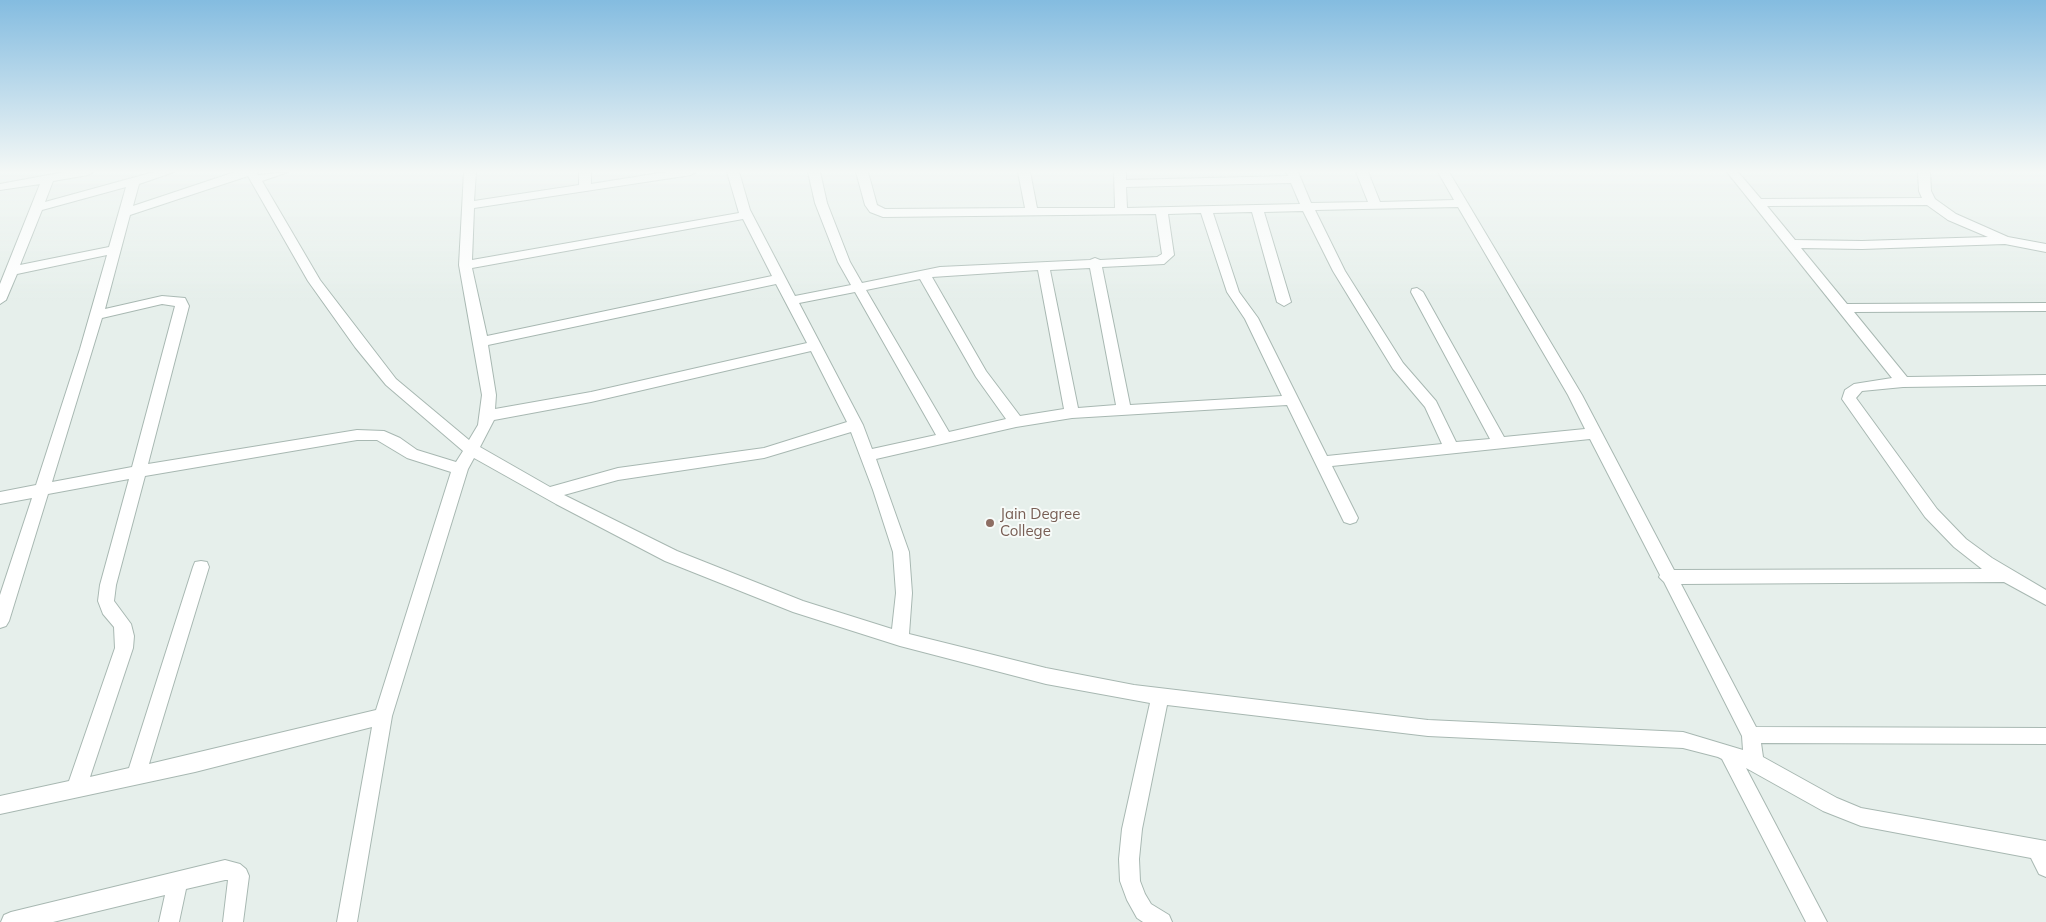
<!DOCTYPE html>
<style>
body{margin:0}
canvas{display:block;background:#e6efeb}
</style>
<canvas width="2046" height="922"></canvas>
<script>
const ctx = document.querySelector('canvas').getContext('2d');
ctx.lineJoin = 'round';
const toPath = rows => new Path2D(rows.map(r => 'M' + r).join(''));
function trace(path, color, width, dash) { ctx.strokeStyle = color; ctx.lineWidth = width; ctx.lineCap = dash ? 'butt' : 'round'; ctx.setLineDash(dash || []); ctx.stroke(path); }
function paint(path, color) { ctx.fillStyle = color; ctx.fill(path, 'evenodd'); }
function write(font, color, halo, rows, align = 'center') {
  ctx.font = font + ' Mulish,sans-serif'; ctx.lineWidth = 4; ctx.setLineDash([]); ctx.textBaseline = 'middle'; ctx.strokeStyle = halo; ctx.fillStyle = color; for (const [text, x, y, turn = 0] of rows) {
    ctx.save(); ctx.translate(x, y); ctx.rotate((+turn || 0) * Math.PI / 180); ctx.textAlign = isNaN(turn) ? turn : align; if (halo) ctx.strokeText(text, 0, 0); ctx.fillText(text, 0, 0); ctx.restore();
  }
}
const street = toPath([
 [65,172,93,172,88,175,53,181,45,202,154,172,174,172,139,184,133,206,235,172,257,172,258,175,288,172,262,181,320,280,396,379,469,440,478,425,482,395,459,265,464,172,476,172,474,201,579,185,579,172,591,172,591,184,666,172,696,172,691,175,474,208,472,260,739,213,727,172,739,172,750,210,795,296,851,285,838,262,815,203,808,172,820,172,827,203,850,262,862,283,940,267,1090,260,1095,258,1100,260,1157,257,1162,254,1156,214,883,217,870,212,865,205,856,172,868,172,877,205,885,209,1025,208,1018,172,1030,172,1037,208,1115,208,1114,172,1126,172,1126,180,1288,176,1286,172,1298,172,1311,203,1368,202,1356,172,1368,172,1380,202,1454,200,1438,172,1449,172,1582,395,1674,570,1982,569,1954,547,1925,517,1842,399,1845,390,1854,384,1892,378,1727,172,1738,172,1761,199,1922,198,1919,191,1918,172,1930,172,1931,191,1935,199,1956,214,2008,237,2046,244,2046,252,2005,244,1862,249,1801,248,1847,304,2046,303,2046,311,1854,312,1907,377,2046,375,2046,385,1903,387,1862,391,1856,398,1937,509,1966,539,1992,558,2046,590,2046,605,2004,582,1681,584,1756,727,2046,728,2046,744,1761,743,1763,757,1837,798,1861,808,2046,841,2046,877,2039,874,2031,858,1861,826,1823,811,1746,768,1827,922,1806,922,1722,759,1718,757,1683,748,1428,736,1167,705,1142,829,1139,859,1140,881,1145,894,1151,904,1169,915,1172,922,1143,922,1137,918,1127,900,1120,881,1119,859,1122,829,1150,703,1046,684,900,646,793,612,665,561,556,504,474,458,468,469,392,716,357,922,337,922,372,727,195,772,0,814,0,796,69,781,115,648,114,627,103,614,98,601,100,585,129,479,48,494,9,621,6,626,0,628,0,595,32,498,0,504,0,492,36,485,80,349,107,255,17,274,6,300,0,304,0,284,40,184,0,190,0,184,65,172],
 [248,176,308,281,355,347,386,385,463,451,456,462,417,450,400,438,384,431,357,430,148,464,189,306,185,298,162,296,105,309,130,215,248,176],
 [1291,183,1300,204,1127,208,1126,187,1291,183],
 [126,187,109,247,20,265,42,210,126,187],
 [1927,205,1948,220,1988,237,1862,241,1795,240,1767,206,1927,205],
 [1458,207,1568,395,1585,429,1504,437,1423,292,1417,288,1412,289,1411,292,1490,439,1456,442,1436,401,1403,363,1345,271,1315,210,1458,207],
 [1303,211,1333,271,1393,369,1425,407,1442,444,1327,456,1258,318,1239,292,1213,213,1252,212,1277,302,1284,306,1291,302,1264,212,1303,211],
 [1201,213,1227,292,1245,319,1282,396,1130,405,1102,267,1164,264,1174,255,1168,214,1201,213],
 [743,219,772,276,487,336,472,268,743,219],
 [1090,268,1116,405,1078,408,1050,270,1090,268],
 [1038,270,1064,409,1020,416,986,371,932,277,1038,270],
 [920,279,976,377,1006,419,949,432,866,290,920,279],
 [776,284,807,343,591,392,495,409,496,395,488,345,776,284],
 [855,292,936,435,872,449,863,425,799,303,855,292],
 [162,304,175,306,132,467,52,482,102,318,162,304],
 [811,351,847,422,764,448,618,468,550,487,480,447,494,420,591,402,811,351],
 [1287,405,1342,518,1344,522,1350,524,1356,522,1358,518,1332,466,1590,439,1660,575,1659,577,1664,582,1742,736,1743,750,1683,732,1428,720,1134,685,1046,668,909,634,912,593,909,552,876,459,1016,427,1072,418,1287,405],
 [851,432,873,490,893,552,896,593,892,629,803,601,677,551,564,495,618,480,764,458,851,432],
 [357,440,377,440,407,458,451,472,376,710,149,764,209,567,207,562,201,561,195,562,193,567,129,768,90,777,133,648,134,636,131,624,114,601,116,585,145,476,357,440],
 [225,860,240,864,246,869,249,876,243,922,223,922,228,880,225,880,186,889,179,922,159,922,165,895,53,922,1,922,4,915,11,912,225,860]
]);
const markers = [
 [990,523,5,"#8d6e63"]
];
const educationNames = [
 ["Jain Degree",1000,514],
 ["College",1000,531]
];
trace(street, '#a8b8b2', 2);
paint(street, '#fff');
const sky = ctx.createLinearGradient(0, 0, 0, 301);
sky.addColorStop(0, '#84bce0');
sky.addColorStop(0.57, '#f4f8f6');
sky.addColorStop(1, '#f4f8f600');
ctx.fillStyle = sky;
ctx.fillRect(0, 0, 2046, 301);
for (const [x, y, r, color] of markers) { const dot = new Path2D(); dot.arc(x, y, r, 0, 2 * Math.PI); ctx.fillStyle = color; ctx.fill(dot); trace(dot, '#f7fbf9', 2); }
write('15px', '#785e54', '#f7fbf9', educationNames, 'left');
</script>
